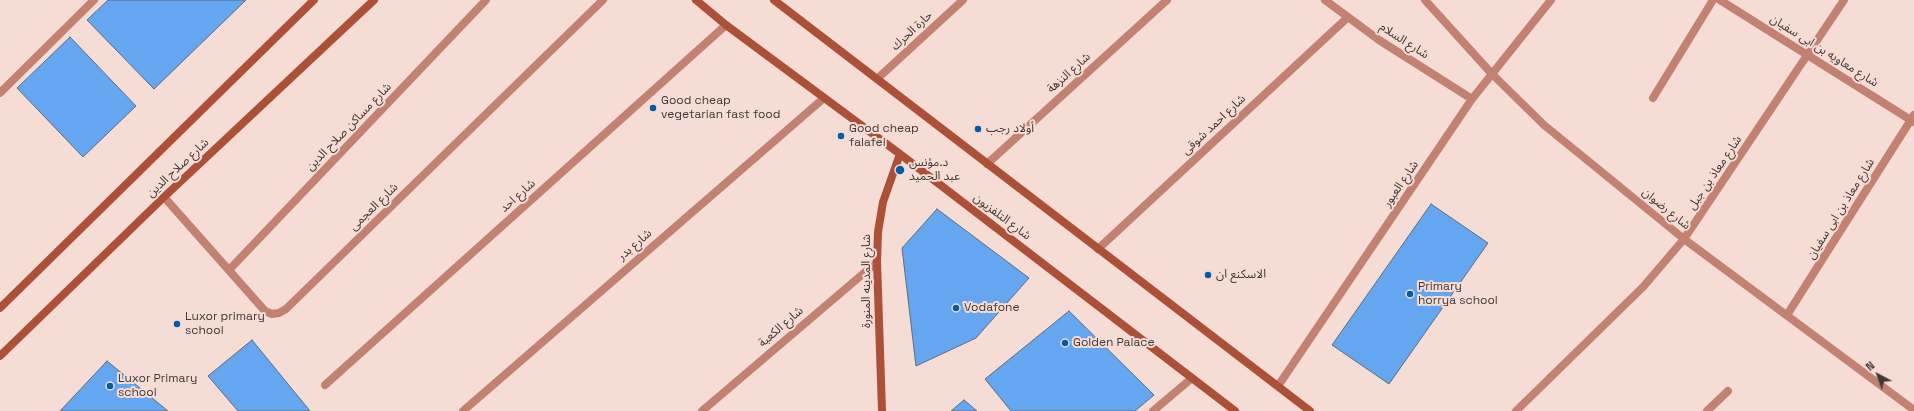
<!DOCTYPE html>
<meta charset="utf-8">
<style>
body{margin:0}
#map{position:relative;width:1914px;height:411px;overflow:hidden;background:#f5dcd5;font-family:"Space Grotesk",sans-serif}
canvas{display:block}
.north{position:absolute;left:1858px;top:355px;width:40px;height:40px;-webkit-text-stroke:3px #f5dcd5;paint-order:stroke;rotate:319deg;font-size:11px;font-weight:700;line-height:16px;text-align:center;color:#423835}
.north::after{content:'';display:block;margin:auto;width:14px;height:18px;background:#423835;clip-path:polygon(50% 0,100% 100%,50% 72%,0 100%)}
</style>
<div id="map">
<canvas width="1914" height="411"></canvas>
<div class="north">N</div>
</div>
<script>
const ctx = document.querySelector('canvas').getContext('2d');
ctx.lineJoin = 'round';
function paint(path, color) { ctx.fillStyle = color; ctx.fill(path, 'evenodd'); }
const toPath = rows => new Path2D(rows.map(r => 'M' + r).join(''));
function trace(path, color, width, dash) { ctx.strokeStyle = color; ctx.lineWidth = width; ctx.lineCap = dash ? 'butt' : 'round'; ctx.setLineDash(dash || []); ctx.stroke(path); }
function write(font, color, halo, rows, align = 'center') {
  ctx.font = font + ' "Space Grotesk","Noto Sans Arabic",sans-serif'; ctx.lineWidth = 4; ctx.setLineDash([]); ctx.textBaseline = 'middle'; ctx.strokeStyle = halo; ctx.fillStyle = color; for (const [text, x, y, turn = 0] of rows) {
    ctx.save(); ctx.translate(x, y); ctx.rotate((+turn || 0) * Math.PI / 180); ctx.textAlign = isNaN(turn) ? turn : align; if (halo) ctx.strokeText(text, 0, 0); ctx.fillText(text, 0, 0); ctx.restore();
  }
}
const building = toPath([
 [108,0,246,0,154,89,87,20,108,0],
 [70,37,136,106,83,157,17,88,70,37],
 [1431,204,1488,243,1389,384,1332,345,1431,204],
 [937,209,1029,278,976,338,916,366,902,248,937,209],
 [1069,311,1154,395,1135,411,1011,411,985,379,1069,311],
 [252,340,310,411,238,411,208,376,252,340],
 [107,361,168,411,60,411,107,361],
 [964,400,977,411,951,411,964,400]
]);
const lane = toPath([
 [0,93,94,0]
]);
const street = toPath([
 [1325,0,1379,40,1472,99],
 [1425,0,1492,74,1544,125,1684,239,1914,410],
 [1720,0,1914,122],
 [877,79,963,0],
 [1653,98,1713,0],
 [987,164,1167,0],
 [164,197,265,311,272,314,279,313,286,309,603,0],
 [1098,249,1347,18],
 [229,270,486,0],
 [1787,315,1914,115],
 [325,385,726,25],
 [1278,386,1472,99,1551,0],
 [463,411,824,98],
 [702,411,877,262],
 [1153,411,1192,378],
 [1516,411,1643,287,1684,239,1844,0],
 [1707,411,1728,391]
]);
const secondary = toPath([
 [696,0,726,25,900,154,1235,411],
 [774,0,1310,411],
 [0,308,314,0],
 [0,356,164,197,374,0],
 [882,411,877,262,878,232,883,202,900,154]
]);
const markers = [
 [653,108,4,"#025caa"],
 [978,129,4,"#025caa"],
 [841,136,4,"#025caa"],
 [900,170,5,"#025caa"],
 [1208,275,4,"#025caa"],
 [1410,294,4,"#025caa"],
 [956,308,4,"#025caa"],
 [177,324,4,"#025caa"],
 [1065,343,4,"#025caa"],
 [110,386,4,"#025caa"]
];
const streetNames = [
 ["حارة الحرك",912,31,-43],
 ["شارع السلام",1404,41,33],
 ["شارع معاويه بن ابى سفيان",1824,51,32],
 ["شارع النزهة",1069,73,-42],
 ["شارع احمد شوقى",1214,125,-43],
 ["شارع مساكن صلاح الدين",349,127,-46],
 ["شارع صلاح الدين",178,168,-43],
 ["شارع معاذ بن جبل",1715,173,-56],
 ["شارع العبور",1401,184,-56],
 ["شارع احد",518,196,-42],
 ["شارع العجمى",374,207,-44],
 ["شارع رضوان",1666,209,39],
 ["شارع معاذ بن ابى سفيان",1841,209,-58],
 ["شارع التلفزيون",1002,217,37],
 ["شارع بدر",635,245,-41],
 ["شارع المدينه المنورة",867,281,-90],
 ["شارع الكعبة",781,327,-41]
];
const poiNames = [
 ["Good cheap",661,101],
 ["vegetarian fast food",661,115],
 ["Good cheap",849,129],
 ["falafel",849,143],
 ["أولاد رجب",986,129],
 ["د.مؤنس",909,163],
 ["عبد الحميد",909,177],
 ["الاسكنع ان",1216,275],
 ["Primary",1418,287],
 ["horrya school",1418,301],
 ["Vodafone",964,308],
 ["Luxor primary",185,317],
 ["school",185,331],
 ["Golden Palace",1073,343],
 ["Luxor Primary",118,379],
 ["school",118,393]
];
paint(building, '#65a6f1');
trace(building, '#606e7d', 1);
trace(lane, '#c38271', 8);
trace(street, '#c38271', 8);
trace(secondary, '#ad5038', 8);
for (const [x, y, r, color] of markers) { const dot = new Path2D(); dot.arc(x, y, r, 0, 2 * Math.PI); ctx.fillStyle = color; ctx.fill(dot); trace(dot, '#f5dcd5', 1.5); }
write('12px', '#423835', '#f5dcd5', streetNames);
write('12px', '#423835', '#f5dcd5', poiNames, 'left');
</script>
